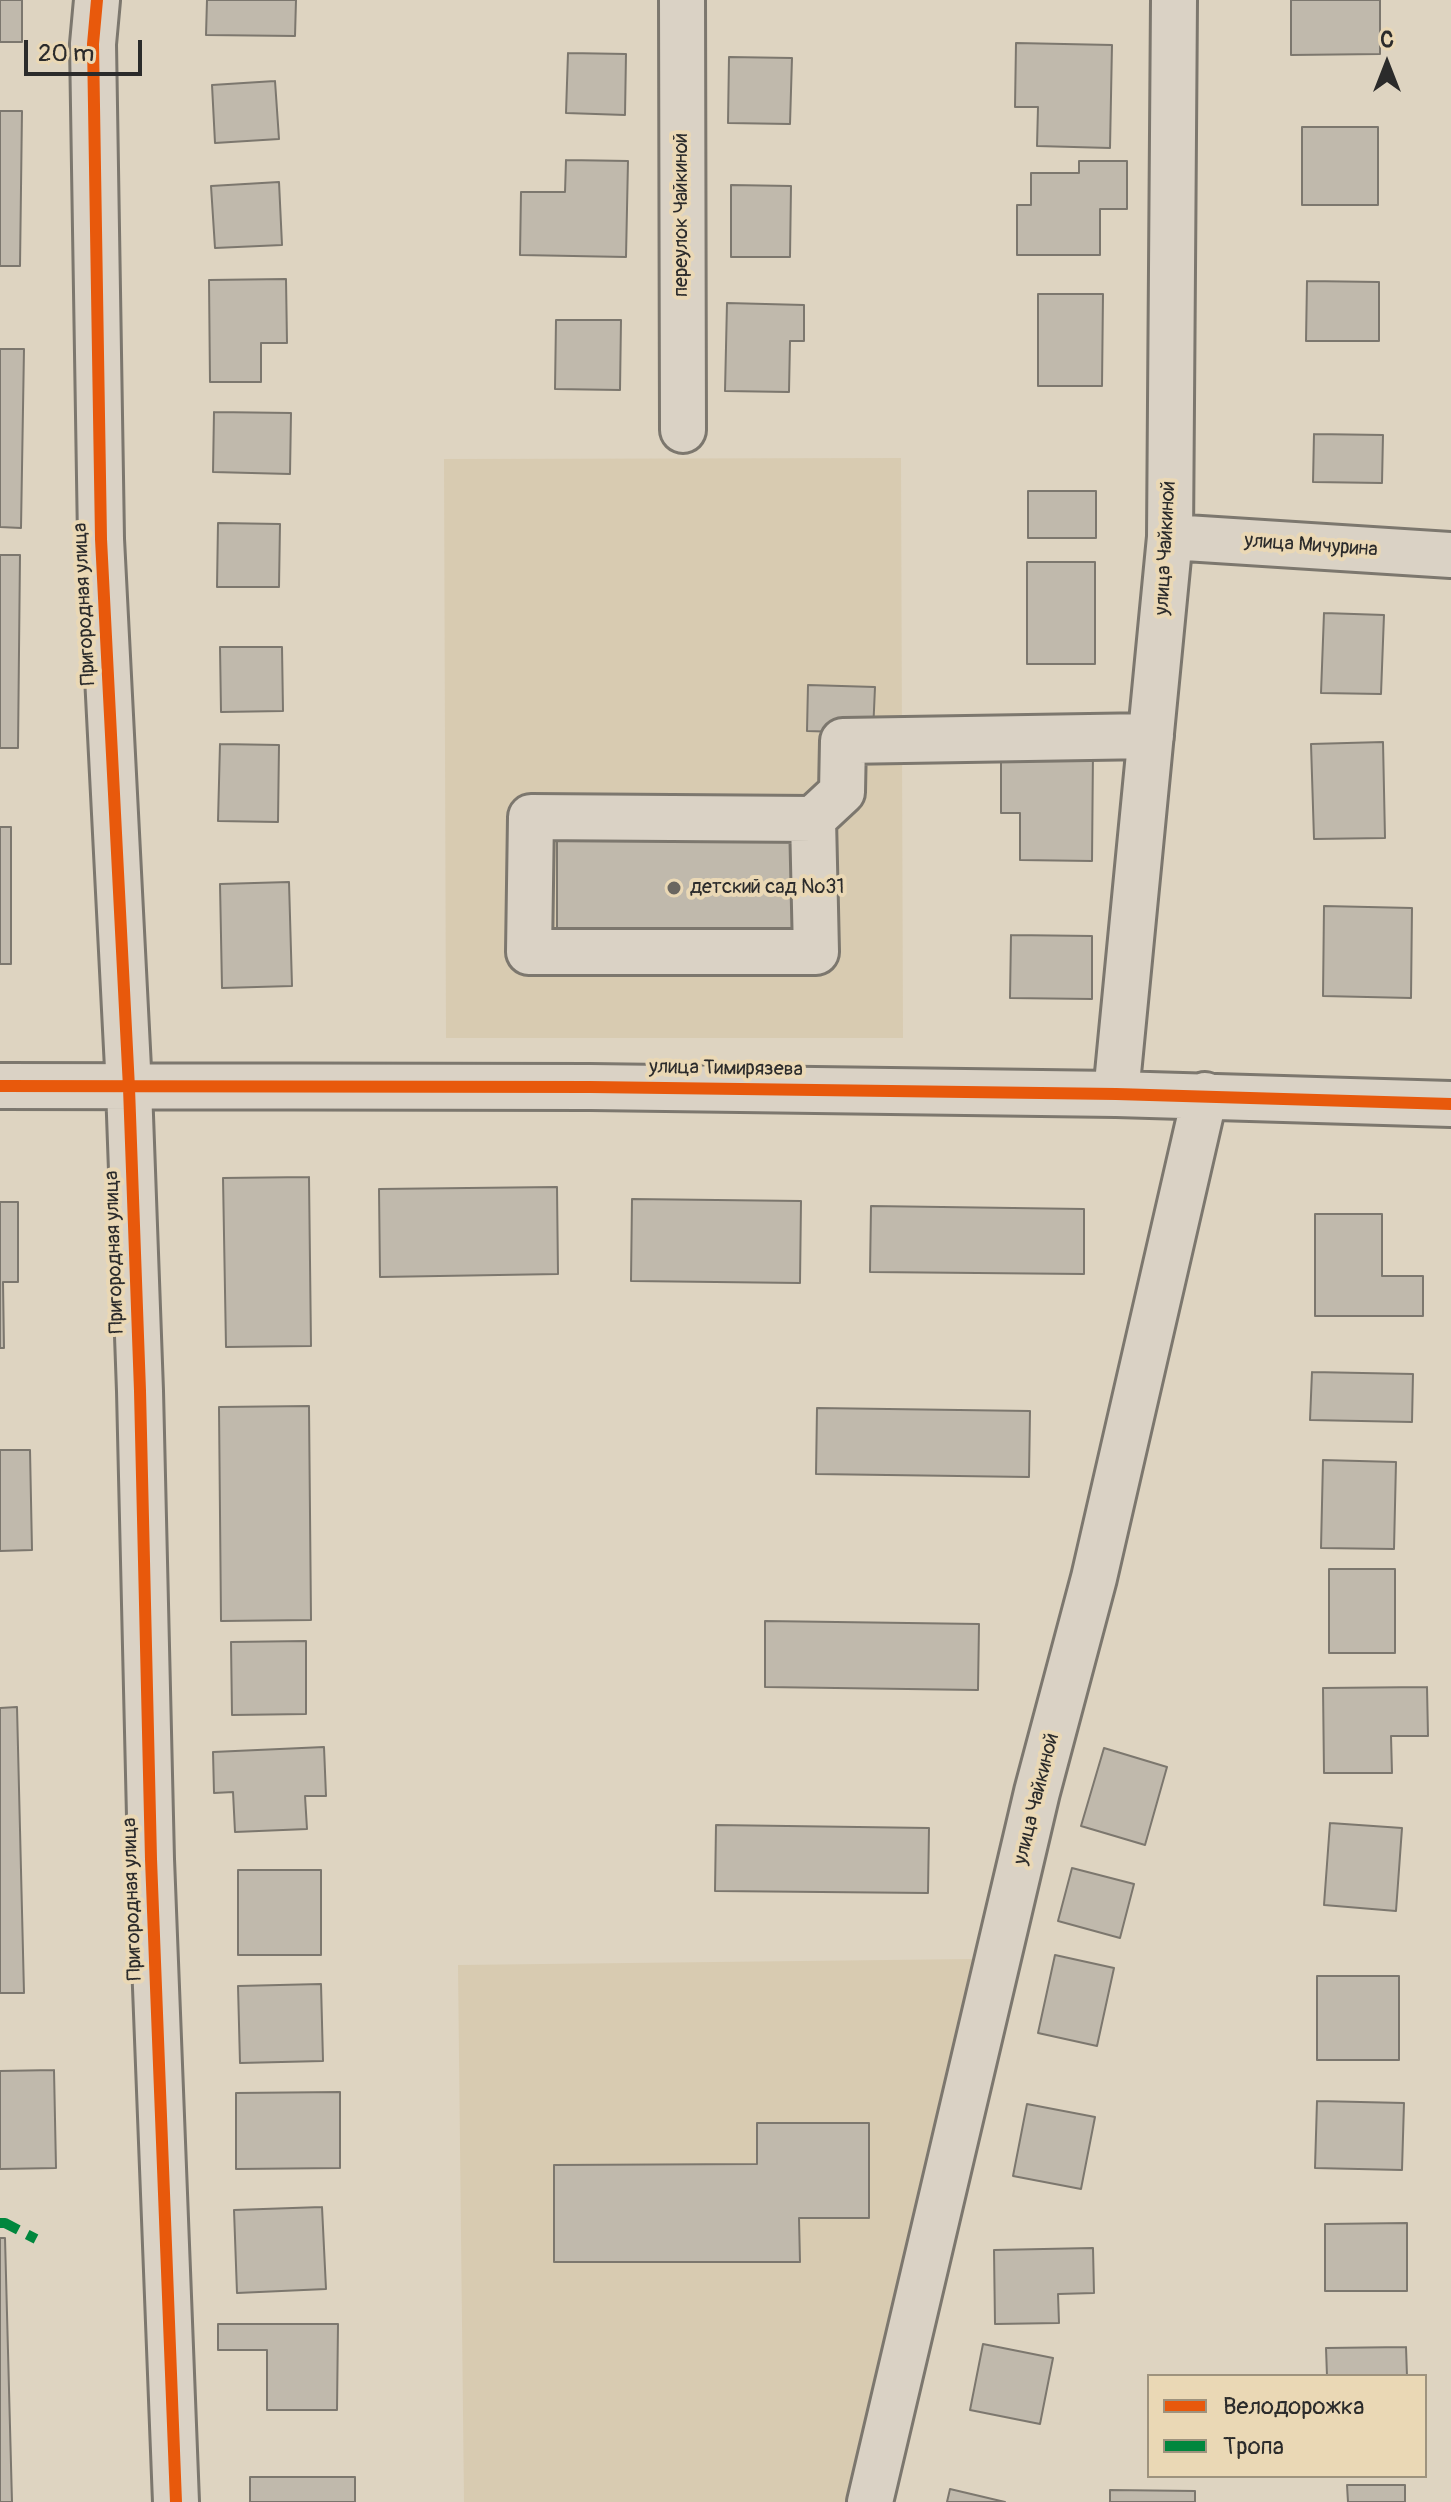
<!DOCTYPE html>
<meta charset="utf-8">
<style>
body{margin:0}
#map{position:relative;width:1451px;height:2502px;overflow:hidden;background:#ded4c1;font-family:Pangolin,sans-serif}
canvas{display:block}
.legend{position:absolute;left:1147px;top:2374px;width:280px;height:104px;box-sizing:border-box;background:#ead8b5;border:2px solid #9e937e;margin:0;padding:10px 14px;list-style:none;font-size:24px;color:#2b2b2b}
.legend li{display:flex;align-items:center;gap:16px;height:40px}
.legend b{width:40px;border:2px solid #9e937e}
.north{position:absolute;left:1347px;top:24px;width:80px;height:80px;-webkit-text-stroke:6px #ead8b5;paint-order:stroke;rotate:0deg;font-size:22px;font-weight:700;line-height:32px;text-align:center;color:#2b2b2b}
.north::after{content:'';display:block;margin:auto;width:28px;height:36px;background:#2b2b2b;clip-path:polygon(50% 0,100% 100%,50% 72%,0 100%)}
.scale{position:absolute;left:24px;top:40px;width:118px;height:36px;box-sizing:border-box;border:4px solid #2b2b2b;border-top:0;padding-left:10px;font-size:24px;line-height:28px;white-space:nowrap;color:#2b2b2b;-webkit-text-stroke:6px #ead8b5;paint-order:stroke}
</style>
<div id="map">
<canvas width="1451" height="2502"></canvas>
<ul class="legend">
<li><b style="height:10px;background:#e8590c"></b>Велодорожка</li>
<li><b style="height:10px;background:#00873e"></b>Тропа</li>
</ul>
<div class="north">С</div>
<div class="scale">20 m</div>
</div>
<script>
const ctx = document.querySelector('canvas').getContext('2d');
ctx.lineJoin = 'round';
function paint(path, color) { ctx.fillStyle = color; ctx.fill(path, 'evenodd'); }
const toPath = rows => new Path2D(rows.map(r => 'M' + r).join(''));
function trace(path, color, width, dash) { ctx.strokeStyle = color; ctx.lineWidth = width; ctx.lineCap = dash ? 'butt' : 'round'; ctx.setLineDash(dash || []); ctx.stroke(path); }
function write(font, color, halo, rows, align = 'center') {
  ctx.font = font + ' Pangolin,sans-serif'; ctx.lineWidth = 8; ctx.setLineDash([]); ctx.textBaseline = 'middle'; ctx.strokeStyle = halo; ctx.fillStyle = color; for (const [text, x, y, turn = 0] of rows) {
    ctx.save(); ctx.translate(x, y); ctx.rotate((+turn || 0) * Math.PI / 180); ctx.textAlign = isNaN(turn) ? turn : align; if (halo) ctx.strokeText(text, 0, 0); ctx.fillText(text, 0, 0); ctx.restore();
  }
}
const built = toPath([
 [901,458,903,1038,446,1038,444,459],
 [973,1959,849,2502,464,2502,458,1965]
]);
const building = toPath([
 [0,0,22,0,22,42,0,42,0,0],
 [207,0,296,0,295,36,206,35,207,0],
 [1291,0,1380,0,1380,54,1291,55,1291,0],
 [1016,43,1112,45,1110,148,1037,146,1038,107,1015,107,1016,43],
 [568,53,626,54,625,115,566,113,568,53],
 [729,57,792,58,790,124,728,123,729,57],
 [275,81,279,139,215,143,212,85,275,81],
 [0,111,22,111,20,266,0,266,0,111],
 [1302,127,1378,127,1378,205,1302,205,1302,127],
 [566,160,628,161,626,257,520,255,521,192,565,192,566,160],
 [1079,161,1127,161,1127,209,1100,209,1100,255,1017,255,1017,205,1031,205,1031,173,1079,173,1079,161],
 [279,182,282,245,215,248,211,186,279,182],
 [731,185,791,186,790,257,731,257,731,185],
 [286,279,287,343,261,343,261,382,210,382,209,280,286,279],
 [1307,281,1379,282,1379,341,1306,341,1307,281],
 [1038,294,1103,294,1102,386,1038,386,1038,294],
 [727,303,804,305,804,341,790,341,789,392,725,391,727,303],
 [556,320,621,320,620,390,555,389,556,320],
 [0,349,24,349,21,528,0,527,0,349],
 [214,412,291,413,290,474,213,472,214,412],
 [1314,434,1383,435,1382,483,1313,482,1314,434],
 [1028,491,1096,491,1096,538,1028,538,1028,491],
 [218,523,280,524,279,587,217,587,218,523],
 [0,555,20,555,18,748,0,748,0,555],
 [1027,562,1095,562,1095,664,1027,664,1027,562],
 [1324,613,1384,615,1381,694,1321,693,1324,613],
 [220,647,282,647,283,711,221,712,220,647],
 [808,685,875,687,873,733,807,731,808,685],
 [1383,742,1385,838,1314,839,1311,744,1383,742],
 [220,744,279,745,278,822,218,821,220,744],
 [1001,750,1093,751,1092,861,1020,860,1020,813,1001,813,1001,750],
 [0,827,11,827,11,964,0,964,0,827],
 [557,835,799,837,798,931,557,930,557,835],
 [289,882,292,986,222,988,220,884,289,882],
 [1324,906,1412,908,1411,998,1323,996,1324,906],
 [1011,935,1092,936,1092,999,1010,998,1011,935],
 [309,1177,311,1346,226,1347,223,1178,309,1177],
 [557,1187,558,1274,380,1277,379,1189,557,1187],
 [632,1199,801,1201,800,1283,631,1281,632,1199],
 [0,1202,18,1202,18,1282,3,1282,4,1348,0,1348,0,1202],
 [871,1206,1084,1209,1084,1274,870,1272,871,1206],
 [1315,1214,1382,1214,1382,1276,1423,1276,1423,1316,1315,1316,1315,1214],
 [1312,1372,1413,1374,1412,1422,1310,1420,1312,1372],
 [309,1406,311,1620,221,1621,219,1407,309,1406],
 [817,1408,1030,1411,1029,1477,816,1474,817,1408],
 [0,1450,30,1450,32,1550,0,1551,0,1450],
 [1323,1460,1396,1462,1394,1549,1321,1548,1323,1460],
 [1329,1569,1395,1569,1395,1653,1329,1653,1329,1569],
 [765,1621,979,1624,978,1690,765,1687,765,1621],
 [306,1641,306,1714,232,1715,231,1642,306,1641],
 [1427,1687,1428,1736,1391,1736,1392,1773,1324,1773,1323,1688,1427,1687],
 [17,1707,24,1993,0,1993,0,1708,17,1707],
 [324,1747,326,1796,305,1796,307,1829,235,1832,233,1792,214,1793,213,1752,324,1747],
 [1104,1748,1167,1767,1145,1845,1081,1826,1104,1748],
 [1330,1823,1402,1828,1396,1911,1324,1905,1330,1823],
 [716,1825,929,1828,928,1893,715,1891,716,1825],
 [1072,1868,1134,1884,1120,1938,1058,1921,1072,1868],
 [238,1870,321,1870,321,1955,238,1955,238,1870],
 [1055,1955,1114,1968,1097,2046,1038,2033,1055,1955],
 [1317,1976,1399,1976,1399,2060,1317,2060,1317,1976],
 [321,1984,323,2061,240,2063,238,1986,321,1984],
 [54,2070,56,2168,0,2169,0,2071,54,2070],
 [340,2092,340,2168,236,2169,236,2093,340,2092],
 [1317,2101,1404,2103,1402,2170,1315,2168,1317,2101],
 [1027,2104,1095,2117,1081,2189,1013,2176,1027,2104],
 [757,2123,869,2123,869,2218,799,2218,800,2262,554,2262,554,2165,757,2164,757,2123],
 [322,2207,326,2289,237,2293,234,2210,322,2207],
 [1407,2223,1407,2291,1325,2291,1325,2224,1407,2223],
 [0,2238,5,2238,12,2502,0,2502,0,2238],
 [1093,2248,1094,2293,1058,2294,1059,2323,995,2324,994,2250,1093,2248],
 [218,2324,338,2324,337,2410,267,2410,267,2350,218,2350,218,2324],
 [983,2344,1053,2358,1040,2424,970,2410,983,2344],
 [1406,2347,1407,2376,1327,2376,1326,2348,1406,2347],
 [250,2477,355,2477,355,2502,250,2502,250,2477],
 [1347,2485,1405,2485,1405,2502,1348,2502,1347,2485],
 [950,2489,1005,2502,947,2502,950,2489],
 [1110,2490,1195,2491,1195,2502,1110,2502,1110,2490]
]);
const minor = toPath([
 [97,0,93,44,101,539,129,1088,140,1391,151,1859,176,2502],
 [682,0,683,430],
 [1170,537,1451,555],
 [813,819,531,817,529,952,816,952,813,819,842,792,843,741,1151,736],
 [0,1086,590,1087,1116,1094,1451,1104],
 [1116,1094,1170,537,1174,0],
 [870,2502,1037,1792,1094,1578,1205,1095]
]);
const quiet = toPath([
 [0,2223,5,2223,36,2239]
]);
const cycleway = toPath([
 [97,0,93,44,101,539,129,1088,140,1391,151,1859,176,2502],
 [0,1086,590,1087,1116,1094,1451,1104]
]);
const markers = [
 [674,888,8,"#6a6660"]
];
const streetNames = [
 ["переулок Чайкиной",682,215,-90],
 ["улица Мичурина",1311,546,4],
 ["улица Чайкиной",1166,548,-87],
 ["Пригородная улица",85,604,-93],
 ["улица Тимирязева",726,1069,1],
 ["Пригородная улица",115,1252,-92],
 ["улица Чайкиной",1037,1799,-76],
 ["Пригородная улица",133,1899,-92]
];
const poiNames = [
 ["детский сад №31",690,888]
];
paint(built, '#d8cbb1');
paint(building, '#c0b9ac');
trace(building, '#7c776e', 2);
trace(minor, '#7c776e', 50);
trace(minor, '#dad2c5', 44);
trace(quiet, '#00873e', 10, [20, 10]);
trace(cycleway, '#e8590c', 12);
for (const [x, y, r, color] of markers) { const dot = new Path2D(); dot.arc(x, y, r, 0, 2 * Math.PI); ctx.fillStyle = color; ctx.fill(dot); trace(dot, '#ead8b5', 3); }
write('20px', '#2b2b2b', '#ead8b5', streetNames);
write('20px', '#2b2b2b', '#ead8b5', poiNames, 'left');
</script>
